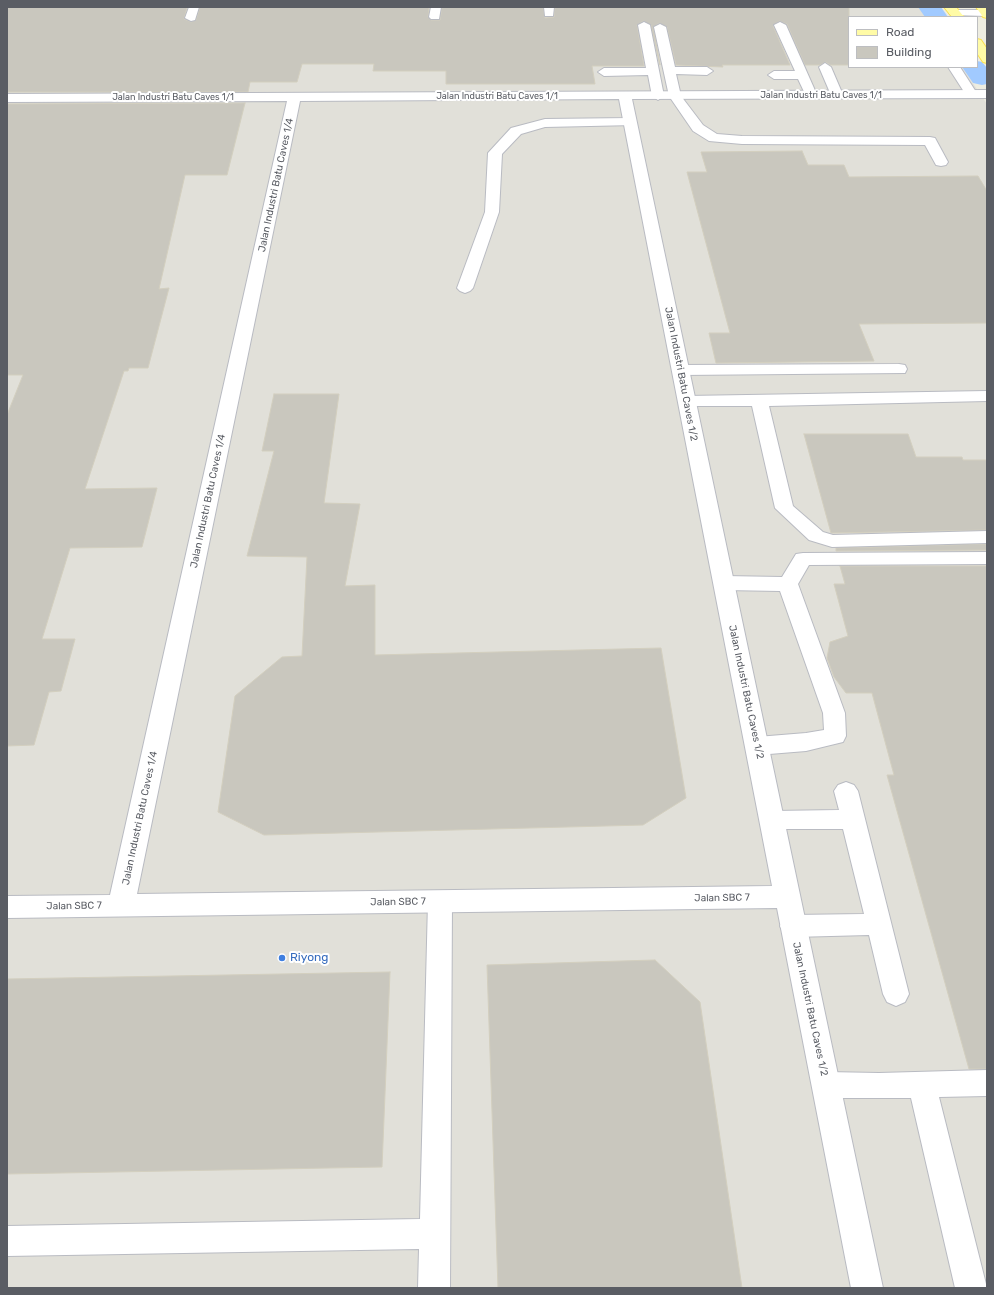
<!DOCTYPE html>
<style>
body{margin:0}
#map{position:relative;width:994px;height:1295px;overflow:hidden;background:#eeede1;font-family:Rubik,sans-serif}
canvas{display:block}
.frame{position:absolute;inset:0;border:8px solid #5a5d64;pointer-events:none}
.legend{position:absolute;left:848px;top:16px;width:130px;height:52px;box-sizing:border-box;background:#fff;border:1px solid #bdbec1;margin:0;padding:5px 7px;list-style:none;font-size:12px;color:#5a5d64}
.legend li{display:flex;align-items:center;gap:8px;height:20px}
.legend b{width:20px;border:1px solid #bdbec1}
</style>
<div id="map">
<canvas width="994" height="1295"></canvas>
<div class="frame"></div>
<ul class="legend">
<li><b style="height:5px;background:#fffba6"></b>Road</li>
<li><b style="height:11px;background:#c9c7be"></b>Building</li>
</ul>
</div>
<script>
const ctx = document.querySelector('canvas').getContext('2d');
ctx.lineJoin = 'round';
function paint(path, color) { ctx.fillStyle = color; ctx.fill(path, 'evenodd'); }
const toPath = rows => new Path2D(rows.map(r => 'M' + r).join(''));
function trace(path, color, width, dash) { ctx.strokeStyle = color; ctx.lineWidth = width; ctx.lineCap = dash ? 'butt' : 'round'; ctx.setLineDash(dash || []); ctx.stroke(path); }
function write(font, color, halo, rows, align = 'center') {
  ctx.font = font + ' Rubik,sans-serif'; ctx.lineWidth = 4; ctx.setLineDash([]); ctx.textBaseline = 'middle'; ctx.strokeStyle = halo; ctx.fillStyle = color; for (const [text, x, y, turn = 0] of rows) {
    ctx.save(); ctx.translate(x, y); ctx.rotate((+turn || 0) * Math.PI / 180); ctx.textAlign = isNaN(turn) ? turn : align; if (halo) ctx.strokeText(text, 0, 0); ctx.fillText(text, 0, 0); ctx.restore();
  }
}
const industrial = toPath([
 [7,7,922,7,929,17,849,17,849,67,962,67,987,104,987,1288,7,1288]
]);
const canal = toPath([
 [918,7,941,7,948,17,925,17,918,7],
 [977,61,982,62,987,68,987,84,982,85,973,83,962,67,977,67,977,61]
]);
const building = toPath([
 [7,7,187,7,184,19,191,22,196,20,200,7,429,7,428,17,431,20,440,20,442,7,543,7,545,18,554,17,555,7,849,7,849,65,830,65,826,62,820,65,805,65,787,24,779,21,773,26,790,65,722,65,723,67,676,65,667,27,659,23,653,27,660,65,651,25,643,21,637,25,644,66,592,66,595,84,446,84,446,71,373,71,374,64,302,64,297,82,250,82,248,92,7,92,7,7],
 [245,103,227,175,185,175,159,289,169,288,148,368,129,368,128,371,124,371,85,489,157,488,142,547,70,548,42,639,75,639,61,691,49,692,34,745,7,746,7,415,23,375,7,375,7,104,245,103],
 [802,151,808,165,844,165,849,177,978,176,987,191,987,323,859,324,874,361,716,363,709,333,730,333,687,172,707,172,701,152,802,151],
 [274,394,339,394,324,503,360,504,345,586,375,585,375,655,661,648,686,798,643,825,264,835,218,812,235,696,282,657,302,656,307,557,247,556,274,451,262,451,274,394],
 [804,434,908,434,916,457,962,457,963,460,987,460,987,530,831,533,804,434],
 [987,544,987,550,836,551,836,548,987,544],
 [840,566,987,566,987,1069,969,1069,887,775,894,775,872,693,846,693,834,677,827,658,830,642,848,636,834,584,845,584,840,566],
 [655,960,700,1002,742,1288,498,1288,487,965,655,960],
 [390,972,382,1167,7,1174,7,979,390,972]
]);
const lane = toPath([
 [189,7,199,7,195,20,191,21,185,18,189,7],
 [431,7,441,7,439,19,431,19,429,17,431,7],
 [544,7,554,7,553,16,545,16,544,7],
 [644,22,650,25,664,96,658,100,652,96,648,75,604,76,598,72,604,68,646,68,638,25,644,22],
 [780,22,786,25,817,95,815,98,807,98,798,79,774,79,768,75,774,71,795,71,774,25,780,22],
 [660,24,666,27,675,67,707,67,713,71,707,75,676,74,681,96,703,125,717,134,742,136,930,137,935,138,948,162,946,165,941,166,936,165,925,145,742,144,709,141,693,131,669,96,654,27,660,24],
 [825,63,831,67,843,95,841,98,833,98,831,95,819,67,825,63],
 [948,67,960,67,978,95,976,98,968,98,948,67],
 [630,118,635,119,636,122,635,125,545,127,521,134,502,154,499,212,473,288,470,291,465,293,460,291,457,288,485,212,488,153,511,128,545,119,630,118],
 [899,364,905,365,907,369,905,373,681,375,675,374,673,370,675,366,681,365,899,364],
 [987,391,987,401,769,406,793,506,823,532,833,535,987,531,987,543,832,547,809,540,775,508,752,406,687,406,681,405,678,401,681,397,687,396,987,391],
 [987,552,987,564,809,565,798,584,845,713,846,736,843,742,806,751,757,755,749,752,746,746,749,740,757,737,806,733,824,730,823,713,780,591,724,590,717,588,714,583,717,578,724,576,782,577,796,554,803,553,987,552],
 [846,782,854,785,858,791,909,994,905,1002,896,1006,887,1002,883,994,869,935,793,937,784,934,780,926,784,918,793,915,864,914,843,829,773,829,765,827,761,820,765,813,773,811,839,810,834,791,838,785,846,782],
 [440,891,449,895,452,902,450,1288,418,1288,419,1249,7,1256,7,1226,420,1219,428,902,431,895,440,891],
 [987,1070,987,1096,939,1097,987,1288,955,1288,911,1098,826,1098,816,1094,812,1085,816,1076,826,1072,879,1073,987,1070]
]);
const street = toPath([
 [987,90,987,98,632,99,883,1288,851,1288,777,908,7,918,7,896,110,895,287,101,7,102,7,94,987,90],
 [619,99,772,886,137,894,300,101,619,99]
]);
const secondary = toPath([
 [955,10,987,10,987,16,951,15,949,13,951,11,955,10]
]);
const primary = toPath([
 [944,7,956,7,964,17,952,17,944,7],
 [976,7,987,7,987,18,983,17,976,7],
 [977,39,981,40,987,49,987,63,983,62,977,53,977,39]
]);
const markers = [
 [282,958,4,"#3f7fe0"]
];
const farStreetnames = [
 ["Jalan Industri Batu Caves 1/1",821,95],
 ["Jalan Industri Batu Caves 1/1",497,96],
 ["Jalan Industri Batu Caves 1/1",173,97]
];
const streetNames = [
 ["Jalan Industri Batu Caves 1/4",276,185,-78],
 ["Jalan Industri Batu Caves 1/2",681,374,79],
 ["Jalan Industri Batu Caves 1/4",208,501,-78],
 ["Jalan Industri Batu Caves 1/2",746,692,78],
 ["Jalan Industri Batu Caves 1/4",140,818,-78],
 ["Jalan SBC 7",722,898,-1],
 ["Jalan SBC 7",398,902,-1],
 ["Jalan SBC 7",74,906,-1],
 ["Jalan Industri Batu Caves 1/2",810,1009,78]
];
const nearShopnames = [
 ["Riyong",290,958]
];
paint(industrial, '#e1e0d9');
paint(canal, '#a1caff');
paint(building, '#c9c7be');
trace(building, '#d3cfbf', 1);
trace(lane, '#b9bbc2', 2);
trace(street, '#b9bbc2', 2);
trace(secondary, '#babdc4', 2);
trace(primary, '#fbe04d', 2);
paint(lane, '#fff');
paint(street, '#fff');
paint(secondary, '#fff');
paint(primary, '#fffba6');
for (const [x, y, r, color] of markers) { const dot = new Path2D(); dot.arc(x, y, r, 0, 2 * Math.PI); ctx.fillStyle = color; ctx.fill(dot); trace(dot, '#fff', 1.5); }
write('9px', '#5a5d64', '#fff', farStreetnames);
write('10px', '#5a5d64', '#fff', streetNames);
write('12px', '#366cbe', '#fff', nearShopnames, 'left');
</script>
